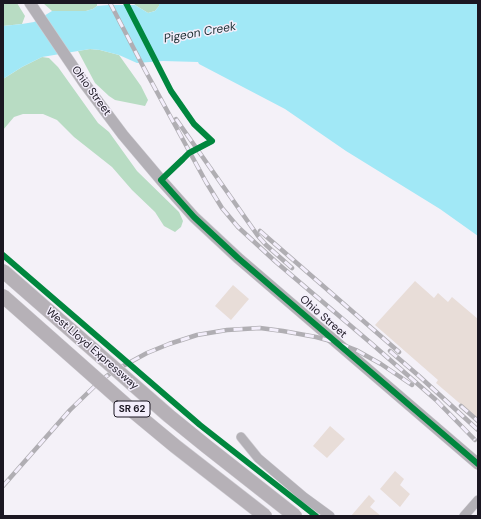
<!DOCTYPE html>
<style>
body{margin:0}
#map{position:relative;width:481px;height:519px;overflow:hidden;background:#f4f1f8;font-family:"DM Sans",sans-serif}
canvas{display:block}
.frame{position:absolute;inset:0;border:4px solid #1b1722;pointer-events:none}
</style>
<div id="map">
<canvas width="481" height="519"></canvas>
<div class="frame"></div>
</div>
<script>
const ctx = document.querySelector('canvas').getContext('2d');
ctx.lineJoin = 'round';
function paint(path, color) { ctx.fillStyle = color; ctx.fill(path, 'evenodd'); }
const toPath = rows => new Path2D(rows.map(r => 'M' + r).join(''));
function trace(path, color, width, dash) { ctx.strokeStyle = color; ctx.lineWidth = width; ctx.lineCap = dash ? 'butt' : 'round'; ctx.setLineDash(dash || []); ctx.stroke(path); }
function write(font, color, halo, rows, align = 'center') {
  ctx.font = font + ' "DM Sans",sans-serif'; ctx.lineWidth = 3; ctx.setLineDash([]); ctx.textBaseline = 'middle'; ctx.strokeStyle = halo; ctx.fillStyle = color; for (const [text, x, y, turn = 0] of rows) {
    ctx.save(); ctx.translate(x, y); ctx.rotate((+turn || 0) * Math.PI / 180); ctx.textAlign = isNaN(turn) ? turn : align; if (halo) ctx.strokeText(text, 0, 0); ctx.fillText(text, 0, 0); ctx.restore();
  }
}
const forest = toPath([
 [3,3,17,3,25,16,22,24,3,26],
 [43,3,97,3,97,6,93,9,86,11,52,11],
 [134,3,159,3,159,6,155,11,148,13,135,5],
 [90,49,100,50,119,55,141,86,148,100,145,106,115,100,109,96,95,83,78,51],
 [42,57,49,58,58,67,98,123,109,132,137,171,179,212,183,221,181,227,175,232,164,226,155,212,132,190,112,167,74,137,57,120,43,114,23,114,14,117,3,130,3,79,22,67]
]);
const water = toPath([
 [159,3,478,3,478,236,440,209,346,151,285,109,199,64,198,62,163,61,137,63,119,55,100,50,90,49,42,57,22,67,3,79,3,26,22,24,34,22,52,11,86,11,93,9,97,6,108,5,135,5,148,13,155,11,159,6]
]);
const building = toPath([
 [415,281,434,298,438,293,448,302,452,297,478,319,478,419,436,383,438,380,375,325],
 [233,285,249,299,231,320,215,306],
 [330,426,345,439,327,458,313,446],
 [395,471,404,479,400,485,410,494,400,507,380,489],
 [369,495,375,501,370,507,381,516,351,516]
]);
const service = toPath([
 [161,180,183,159,189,153,212,141]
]);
const minor = toPath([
 [241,437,258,458,304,497,330,516],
 [464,516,478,500]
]);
const tertiary = toPath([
 [30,3,84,83,123,135,161,180,194,217,238,258,478,464]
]);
const rail = toPath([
 [110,3,145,70,206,182,222,208,238,227,276,262,372,344,436,400,475,440],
 [176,119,258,236,266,245,292,268],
 [260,231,399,352],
 [390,351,419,376,478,430],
 [461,406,478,421],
 [3,486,70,410,99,382,112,372,147,353,169,344,197,335,227,330,260,328,283,331,316,337,338,343,356,350,381,364,412,385]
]);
const trunkBridge = toPath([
 [3,271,169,416,206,446,295,516],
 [3,296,134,412,175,446,265,516]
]);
const cycleway = toPath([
 [126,3,171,91,194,124,212,141,189,153,183,159,161,180,194,217,238,258,478,464],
 [3,255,200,425,316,516]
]);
const shields = [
 [132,409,36]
];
const shieldNames = [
 ["SR 62",132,409]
];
const streetNames = [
 ["Ohio Street",91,91,54],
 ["Ohio Street",323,317,41],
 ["West Lloyd Expressway",92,349,41]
];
const waterNames = [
 ["Pigeon Creek",200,33,-10]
];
paint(forest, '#b8dcc3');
paint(water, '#a1e8f6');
paint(building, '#e8ddd8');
trace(service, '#d1cfd5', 5.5);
trace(minor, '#d1cfd5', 10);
trace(tertiary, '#d1cfd5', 12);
trace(service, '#b3b0b6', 4.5);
trace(minor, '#b3b0b6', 9);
trace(tertiary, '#b3b0b6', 11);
trace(rail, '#b0aeb3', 4.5);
trace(rail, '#f3eefb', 3, [9]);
trace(trunkBridge, '#d1cfd5', 15, []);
trace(trunkBridge, '#b6b1b7', 14);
trace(cycleway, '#00873e', 6);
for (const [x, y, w] of shields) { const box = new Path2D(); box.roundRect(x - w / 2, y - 8, w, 16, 3); ctx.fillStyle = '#f3eefb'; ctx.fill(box); trace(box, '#1b1722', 1); }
write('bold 10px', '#1b1722', null, shieldNames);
write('11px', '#1b1722', '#f3eefb', streetNames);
write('italic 12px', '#1a2e31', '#f3eefb', waterNames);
</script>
